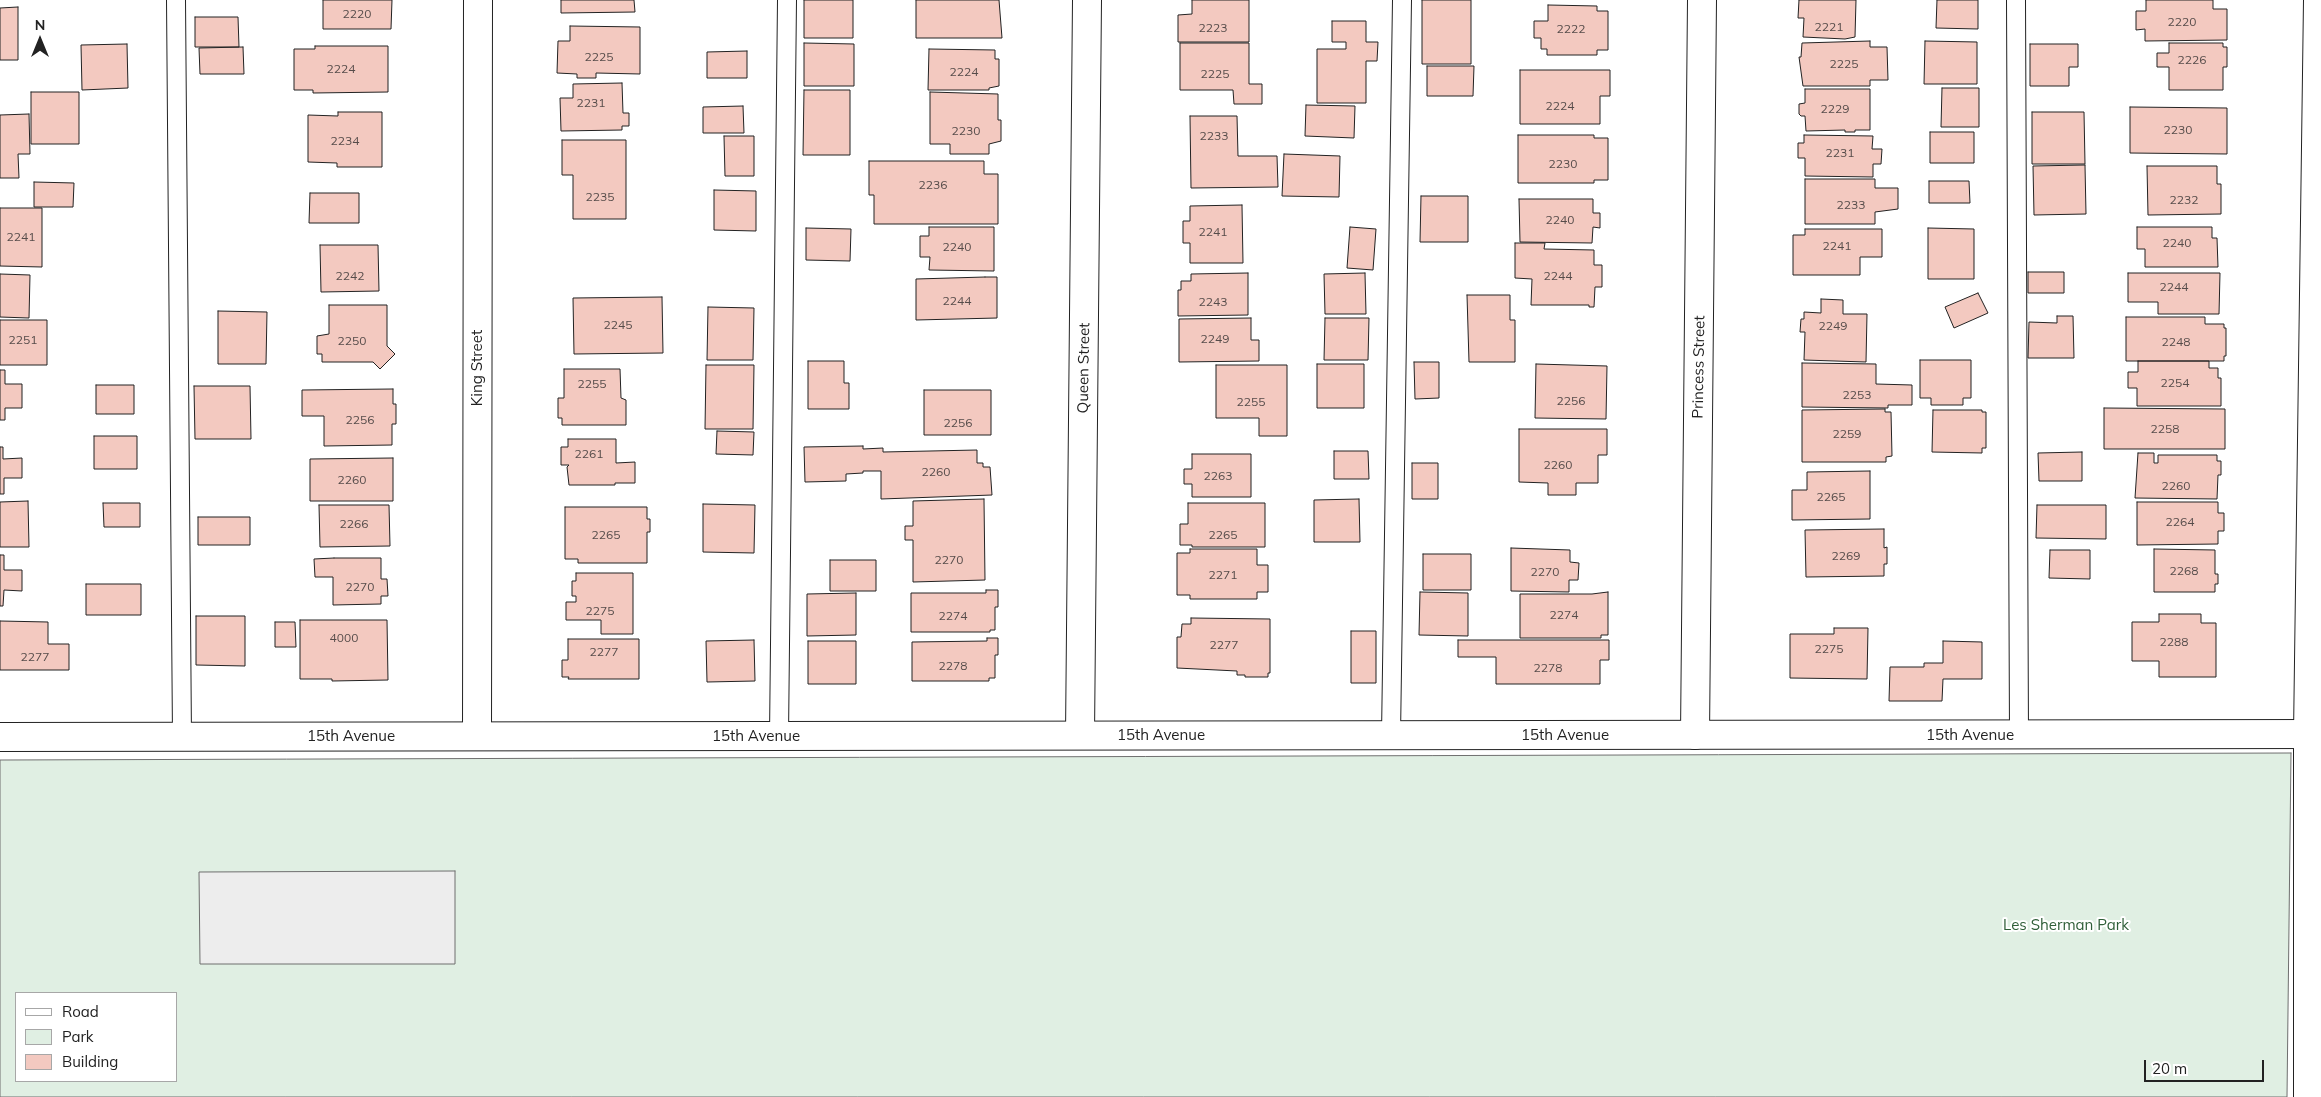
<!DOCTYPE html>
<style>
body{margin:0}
#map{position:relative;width:2321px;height:1097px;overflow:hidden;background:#fff;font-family:Mulish,sans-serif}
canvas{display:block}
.legend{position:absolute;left:15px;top:992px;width:162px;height:90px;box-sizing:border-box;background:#fff;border:1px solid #a7a7a7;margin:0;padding:6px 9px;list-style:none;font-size:15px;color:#222}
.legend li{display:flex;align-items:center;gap:10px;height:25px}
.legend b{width:25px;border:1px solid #a7a7a7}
.north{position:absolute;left:15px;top:15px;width:50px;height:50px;-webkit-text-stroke:4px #fff;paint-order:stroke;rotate:0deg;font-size:14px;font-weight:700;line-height:20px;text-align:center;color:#222}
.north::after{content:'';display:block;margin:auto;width:18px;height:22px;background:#222;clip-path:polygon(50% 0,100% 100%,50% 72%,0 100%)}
.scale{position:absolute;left:2144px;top:1060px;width:120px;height:22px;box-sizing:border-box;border:2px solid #222;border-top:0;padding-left:6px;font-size:15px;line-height:18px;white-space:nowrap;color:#222;-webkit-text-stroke:4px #fff;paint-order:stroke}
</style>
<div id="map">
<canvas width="2321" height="1097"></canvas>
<ul class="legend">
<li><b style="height:6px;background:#fff"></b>Road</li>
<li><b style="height:14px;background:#e0efe3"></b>Park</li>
<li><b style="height:14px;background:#f3c9c0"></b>Building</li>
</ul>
<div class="north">N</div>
<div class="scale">20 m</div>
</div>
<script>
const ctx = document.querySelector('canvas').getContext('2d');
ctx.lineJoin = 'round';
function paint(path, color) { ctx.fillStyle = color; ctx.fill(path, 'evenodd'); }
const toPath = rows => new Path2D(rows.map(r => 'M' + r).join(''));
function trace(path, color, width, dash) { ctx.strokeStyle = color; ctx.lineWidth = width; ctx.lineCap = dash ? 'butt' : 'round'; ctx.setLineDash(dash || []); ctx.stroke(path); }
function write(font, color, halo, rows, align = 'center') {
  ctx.font = font + ' Mulish,sans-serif'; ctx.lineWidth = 4; ctx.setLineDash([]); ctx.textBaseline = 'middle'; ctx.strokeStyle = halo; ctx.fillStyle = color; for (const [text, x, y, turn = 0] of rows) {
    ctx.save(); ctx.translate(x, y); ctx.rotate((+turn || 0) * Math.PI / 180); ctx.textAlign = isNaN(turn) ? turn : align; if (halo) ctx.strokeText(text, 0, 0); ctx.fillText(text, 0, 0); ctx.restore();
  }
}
const green = toPath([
 [2291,753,2287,1097,0,1097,0,760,2291,753],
 [16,993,176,993,176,1081,16,1081,16,993]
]);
const parking = toPath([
 [455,871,455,964,200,964,199,872,455,871]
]);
const building = toPath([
 [323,0,392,0,391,29,323,29,323,0],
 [561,0,634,0,635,12,561,13,561,0],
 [804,0,853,0,853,38,804,38,804,0],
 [916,0,999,0,1002,38,916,38,916,0],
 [1192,0,1249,0,1249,42,1178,42,1178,15,1192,14,1192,0],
 [1422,0,1471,0,1471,64,1422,64,1422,0],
 [1799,0,1856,0,1855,37,1845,39,1803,37,1804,18,1798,18,1799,0],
 [1937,0,1978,0,1978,29,1936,28,1937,0],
 [2146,0,2213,0,2213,9,2227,9,2227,40,2145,41,2145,29,2136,30,2136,11,2146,11,2146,0],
 [1548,5,1597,6,1597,11,1608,11,1608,50,1597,50,1597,55,1547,55,1547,49,1541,49,1541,38,1534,38,1534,21,1548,21,1548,5],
 [18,7,18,60,0,60,0,8,18,7],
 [195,17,238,17,239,47,195,47,195,17],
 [1332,21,1366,21,1366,42,1378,42,1377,61,1366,61,1366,103,1317,103,1317,49,1346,49,1346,42,1332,42,1332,21],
 [570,26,640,27,640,74,596,73,596,78,577,78,577,74,557,73,558,41,570,41,570,26],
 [1870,41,1870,47,1887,47,1888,80,1870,80,1870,86,1803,86,1799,57,1801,57,1802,43,1870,41],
 [1925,41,1977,42,1977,84,1924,84,1925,41],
 [804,43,854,44,854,86,804,86,804,43],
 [1180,43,1249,43,1249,84,1262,84,1262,104,1234,104,1233,90,1180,90,1180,43],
 [2169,43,2223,43,2223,47,2227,47,2227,67,2223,67,2223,90,2169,90,2169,67,2157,67,2157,53,2169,53,2169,43],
 [127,44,128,88,82,90,81,45,127,44],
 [2030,44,2078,44,2078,67,2069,67,2069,86,2030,86,2030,44],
 [315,46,388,46,388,92,313,93,313,90,294,90,294,49,315,49,315,46],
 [243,47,244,74,200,74,199,48,243,47],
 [929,49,995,50,995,59,999,59,999,86,989,88,989,90,928,90,929,49],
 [747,51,747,78,707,78,707,52,747,51],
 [1427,66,1474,66,1473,96,1427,96,1427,66],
 [1520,70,1610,70,1610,96,1600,96,1600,124,1520,124,1520,70],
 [622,83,623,113,629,113,629,126,622,126,622,130,561,131,560,98,573,98,573,84,622,83],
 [1942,88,1979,88,1979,127,1941,127,1942,88],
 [1805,89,1870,89,1870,130,1855,130,1855,132,1845,132,1845,130,1806,131,1805,116,1801,116,1799,114,1799,104,1805,103,1805,89],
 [804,90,850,90,850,155,803,155,804,90],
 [31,92,79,92,79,144,31,144,31,92],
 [930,92,998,94,998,120,1001,120,1001,141,989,144,989,154,950,154,950,144,930,144,930,92],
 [1306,105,1355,106,1354,138,1305,136,1306,105],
 [743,106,744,133,703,133,703,107,743,106],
 [2130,107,2227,108,2227,154,2130,153,2130,107],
 [338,112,382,112,382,167,337,167,337,163,308,162,308,115,338,116,338,112],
 [2032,112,2084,112,2085,164,2032,164,2032,112],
 [29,114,30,154,18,154,19,178,0,178,0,115,29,114],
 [1190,116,1237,116,1238,156,1277,156,1278,187,1191,188,1190,116],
 [1930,132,1974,132,1974,163,1930,163,1930,132],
 [1518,135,1594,135,1594,138,1608,138,1608,180,1594,180,1594,183,1518,183,1518,135],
 [1804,135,1873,136,1872,149,1882,149,1881,164,1873,164,1873,177,1805,176,1805,158,1798,158,1798,143,1804,143,1804,135],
 [724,136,754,136,754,176,725,176,724,136],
 [562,140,626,140,626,219,573,219,573,175,562,175,562,140],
 [1284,154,1340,156,1339,197,1282,196,1284,154],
 [869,161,984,161,984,174,998,174,998,224,874,224,874,195,869,195,869,161],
 [2085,165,2086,214,2034,215,2033,166,2085,165],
 [2147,166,2217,166,2217,184,2221,184,2221,214,2148,215,2147,166],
 [1805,179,1875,179,1875,188,1898,188,1898,209,1875,212,1875,224,1805,224,1805,179],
 [1929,181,1969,181,1970,203,1929,203,1929,181],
 [34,182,74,183,73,207,34,207,34,182],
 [714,190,756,191,756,231,714,230,714,190],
 [310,193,359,193,359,223,309,223,310,193],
 [1421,196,1468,196,1468,242,1420,242,1421,196],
 [1519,199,1593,199,1593,213,1600,213,1600,228,1593,227,1592,243,1520,242,1519,199],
 [1242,205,1243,263,1190,263,1190,243,1183,243,1183,221,1190,221,1190,206,1242,205],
 [0,208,42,208,42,267,0,266,0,208],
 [929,227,994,227,994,271,929,270,930,257,920,257,920,236,929,236,929,227],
 [1350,227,1376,229,1373,270,1347,268,1350,227],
 [2137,227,2212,227,2212,238,2217,238,2218,267,2145,267,2145,249,2137,249,2137,227],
 [806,228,851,229,850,261,806,260,806,228],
 [1928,228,1974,229,1974,279,1928,279,1928,228],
 [1805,229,1882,229,1882,257,1860,257,1860,275,1793,275,1793,235,1805,235,1805,229],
 [1515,243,1545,243,1544,249,1594,250,1594,265,1602,265,1602,287,1595,287,1594,307,1589,307,1589,305,1531,305,1532,279,1515,278,1515,243],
 [320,245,378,245,379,291,321,292,320,245],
 [2028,272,2064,272,2064,293,2028,293,2028,272],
 [1248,273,1248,315,1178,316,1178,290,1181,290,1181,281,1191,281,1191,274,1248,273],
 [1365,273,1366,314,1325,314,1324,274,1365,273],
 [2128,273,2220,273,2219,314,2158,314,2158,302,2128,302,2128,273],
 [0,274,30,275,29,318,0,317,0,274],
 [985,277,997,277,997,318,916,320,916,279,985,277],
 [1978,293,1988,313,1954,328,1945,307,1978,293],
 [1467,295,1510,295,1510,320,1515,320,1515,362,1469,362,1467,295],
 [662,297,663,353,574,354,573,298,662,297],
 [1821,299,1843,300,1843,314,1867,314,1866,362,1804,360,1805,332,1800,332,1801,319,1804,319,1804,312,1821,313,1821,299],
 [329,305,387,305,387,346,395,354,380,369,373,362,322,362,322,354,317,354,317,336,329,334,329,305],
 [708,307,754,308,753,360,707,360,708,307],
 [218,311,267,312,266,364,218,364,218,311],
 [2057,316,2073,316,2074,358,2028,358,2029,322,2057,323,2057,316],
 [2126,317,2205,317,2205,324,2224,324,2224,328,2226,328,2226,356,2224,356,2224,361,2126,361,2126,317],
 [1251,318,1251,340,1259,340,1259,361,1179,362,1179,319,1251,318],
 [1325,318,1369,318,1368,360,1324,360,1325,318],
 [0,320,47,320,47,365,0,365,0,320],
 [1920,360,1971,360,1971,398,1963,398,1963,405,1931,405,1931,398,1920,398,1920,360],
 [808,361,844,361,844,383,849,383,849,409,808,409,808,361],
 [2138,361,2209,361,2209,368,2218,368,2218,378,2221,378,2221,406,2137,406,2137,388,2128,388,2128,372,2138,372,2138,361],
 [1414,362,1439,362,1439,398,1415,399,1414,362],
 [1802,363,1876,364,1876,384,1912,385,1912,405,1888,405,1888,408,1802,407,1802,363],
 [1317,364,1364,364,1364,408,1317,408,1317,364],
 [1536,364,1607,366,1606,419,1535,418,1536,364],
 [706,365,754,365,753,429,705,429,706,365],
 [1216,365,1287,365,1287,436,1259,436,1259,418,1216,418,1216,365],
 [564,369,620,369,621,398,626,400,626,425,562,425,562,418,558,418,558,398,564,398,564,369],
 [0,370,5,370,5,384,22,384,22,408,5,408,5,420,0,420,0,370],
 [96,385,134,385,134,414,96,414,96,385],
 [194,386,250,386,251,439,195,439,194,386],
 [393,389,393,404,396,404,396,424,392,424,392,445,324,446,324,416,302,416,302,390,393,389],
 [924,390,991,390,991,435,924,435,924,390],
 [2104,408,2225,409,2225,449,2104,449,2104,408],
 [1885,409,1885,412,1891,412,1892,456,1886,457,1886,462,1802,462,1802,410,1885,409],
 [1933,410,1982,410,1982,412,1986,412,1986,448,1982,448,1982,453,1932,452,1933,410],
 [1519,429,1607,429,1607,455,1598,455,1598,483,1576,483,1576,495,1548,495,1548,483,1519,482,1519,429],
 [717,431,754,432,753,455,716,454,717,431],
 [94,436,137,436,137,469,94,469,94,436],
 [568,439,616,439,616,463,635,462,635,483,615,483,615,485,569,485,567,467,569,465,561,465,561,447,568,447,568,439],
 [863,446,863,449,883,448,883,452,977,450,977,463,983,463,983,467,990,467,992,495,881,499,881,471,863,471,863,473,846,474,846,481,805,482,804,447,863,446],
 [0,447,3,447,3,459,22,458,22,478,4,478,4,494,0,494,0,447],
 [1334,451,1368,451,1369,479,1334,479,1334,451],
 [2082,452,2082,481,2039,481,2038,453,2082,452],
 [2138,453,2154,453,2154,463,2158,463,2158,455,2217,455,2217,461,2221,461,2221,475,2218,475,2217,499,2135,498,2138,453],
 [1192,454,1251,454,1251,497,1192,497,1192,484,1184,484,1184,469,1192,469,1192,454],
 [393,458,393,501,310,501,310,459,393,458],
 [1412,463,1438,463,1438,499,1412,499,1412,463],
 [1870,471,1870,519,1792,520,1792,490,1807,490,1807,472,1870,471],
 [984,499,985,580,913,582,913,540,905,540,905,526,913,526,913,501,984,499],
 [1359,499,1360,542,1314,542,1314,500,1359,499],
 [28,501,29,547,0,547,0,502,28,501],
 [2137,502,2218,502,2218,513,2224,513,2224,531,2218,531,2218,544,2137,545,2137,502],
 [103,503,140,503,140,527,104,527,103,503],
 [1188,503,1265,503,1265,547,1192,547,1192,545,1180,545,1180,524,1188,524,1188,503],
 [703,504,755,505,754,553,703,552,703,504],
 [319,505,389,505,390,546,320,547,319,505],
 [2037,505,2106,505,2106,539,2036,538,2037,505],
 [565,507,647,507,647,519,650,519,650,532,647,532,647,563,578,563,578,559,565,559,565,507],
 [198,517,250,517,250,545,198,545,198,517],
 [1884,529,1884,548,1887,547,1887,564,1884,564,1884,576,1806,577,1805,530,1884,529],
 [1511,548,1570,550,1570,562,1579,563,1578,580,1569,580,1569,592,1511,591,1511,548],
 [1190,549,1257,549,1257,565,1268,565,1268,592,1257,592,1257,599,1190,599,1190,595,1177,595,1177,553,1190,553,1190,549],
 [2154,549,2215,550,2215,574,2218,574,2218,584,2215,584,2215,592,2154,592,2154,549],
 [2050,550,2090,550,2090,579,2049,578,2050,550],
 [1423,554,1471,554,1471,590,1423,590,1423,554],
 [0,555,4,555,4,570,22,570,22,591,4,590,3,606,0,606,0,555],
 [334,558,381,558,381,579,387,579,388,596,381,596,381,604,333,605,333,577,315,577,314,559,334,558],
 [830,560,876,560,876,591,830,591,830,560],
 [576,573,633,573,633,634,601,634,601,620,566,620,566,602,576,602,576,596,572,596,572,581,576,581,576,573],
 [86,584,141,584,141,615,86,615,86,584],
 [986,590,998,590,998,607,995,607,995,630,990,630,990,632,911,632,911,593,986,593,986,590],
 [1420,592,1468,593,1468,636,1419,635,1420,592],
 [1608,592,1608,635,1601,635,1601,638,1520,638,1520,594,1592,594,1608,592],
 [856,593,856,635,807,636,807,594,856,593],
 [2159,614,2201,614,2201,623,2216,623,2216,677,2159,677,2159,661,2132,661,2132,622,2159,622,2159,614],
 [196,616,245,616,245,666,196,665,196,616],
 [1191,618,1270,619,1270,673,1268,673,1268,677,1245,677,1245,675,1237,675,1237,671,1177,668,1177,637,1181,637,1182,624,1191,624,1191,618],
 [300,620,387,620,388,680,332,681,332,679,300,679,300,620],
 [0,621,48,622,48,644,69,644,69,670,0,670,0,621],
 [275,622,295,622,296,647,275,647,275,622],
 [1834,628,1868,628,1867,679,1790,678,1790,634,1834,634,1834,628],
 [1351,631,1376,631,1376,683,1351,683,1351,631],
 [987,638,998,638,998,655,995,655,995,678,989,678,989,681,912,681,912,642,987,641,987,638],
 [568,639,639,639,639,679,568,679,569,677,562,677,562,660,568,660,568,639],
 [754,640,755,681,707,682,706,641,754,640],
 [1458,640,1609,640,1609,660,1600,660,1600,684,1496,684,1496,657,1458,657,1458,640],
 [808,641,856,641,856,684,808,684,808,641],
 [1943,641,1982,642,1982,679,1943,679,1942,701,1889,701,1890,667,1924,667,1924,663,1943,663,1943,641]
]);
const service = toPath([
 [176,0,182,737],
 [2016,0,2019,735],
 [1391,735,1402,0],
 [779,736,787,0]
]);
const minor = toPath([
 [1080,735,1087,0],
 [1695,735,1702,0],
 [477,736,478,0],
 [2308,1097,2308,734,2318,0]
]);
const tertiary = toPath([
 [0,737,2321,734]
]);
const numberNames = [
 ["2220",357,14],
 ["2220",2182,22],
 ["2221",1829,27],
 ["2223",1213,28],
 ["2222",1571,29],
 ["2225",599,57],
 ["2226",2192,60],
 ["2225",1844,64],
 ["2224",341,69],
 ["2224",964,72],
 ["2225",1215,74],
 ["2231",591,103],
 ["2224",1560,106],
 ["2229",1835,109],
 ["2230",2178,130],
 ["2230",966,131],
 ["2233",1214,136],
 ["2234",345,141],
 ["2231",1840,153],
 ["2230",1563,164],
 ["2236",933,185],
 ["2235",600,197],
 ["2232",2184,200],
 ["2233",1851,205],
 ["2240",1560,220],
 ["2241",1213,232],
 ["2241",21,237],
 ["2240",2177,243],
 ["2241",1837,246],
 ["2240",957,247],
 ["2242",350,276],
 ["2244",1558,276],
 ["2244",2174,287],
 ["2244",957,301],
 ["2243",1213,302],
 ["2245",618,325],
 ["2249",1833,326],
 ["2249",1215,339],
 ["2251",23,340],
 ["2250",352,341],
 ["2248",2176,342],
 ["2254",2175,383],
 ["2255",592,384],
 ["2253",1857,395],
 ["2256",1571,401],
 ["2255",1251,402],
 ["2256",360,420],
 ["2256",958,423],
 ["2258",2165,429],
 ["2259",1847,434],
 ["2261",589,454],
 ["2260",1558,465],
 ["2260",936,472],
 ["2263",1218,476],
 ["2260",352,480],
 ["2260",2176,486],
 ["2265",1831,497],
 ["2264",2180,522],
 ["2266",354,524],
 ["2265",606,535],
 ["2265",1223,535],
 ["2269",1846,556],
 ["2270",949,560],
 ["2268",2184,571],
 ["2270",1545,572],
 ["2271",1223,575],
 ["2270",360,587],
 ["2275",600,611],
 ["2274",1564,615],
 ["2274",953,616],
 ["4000",344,638],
 ["2288",2174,642],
 ["2277",1224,645],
 ["2275",1829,649],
 ["2277",604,652],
 ["2277",35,657],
 ["2278",953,666],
 ["2278",1548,668]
];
const streetNames = [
 ["Princess Street",1699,367,-89],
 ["King Street",477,368,-90],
 ["Queen Street",1084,368,-89],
 ["15th Avenue",1161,735],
 ["15th Avenue",1565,735],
 ["15th Avenue",1970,735],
 ["15th Avenue",351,736],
 ["15th Avenue",756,736]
];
const parkNames = [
 ["Les Sherman Park",2066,925]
];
paint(green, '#e0efe3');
trace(green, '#6f6f6f', 1);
paint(parking, '#ededed');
trace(parking, '#6f6f6f', 1);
paint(building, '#f3c9c0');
trace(building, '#222', 1);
trace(service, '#222', 20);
trace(minor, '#222', 30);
trace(tertiary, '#222', 30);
trace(service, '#fff', 18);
trace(minor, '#fff', 28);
trace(tertiary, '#fff', 28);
write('12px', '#564c4a', null, numberNames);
write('15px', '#222', '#fff', streetNames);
write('15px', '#2f5e38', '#fff', parkNames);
</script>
